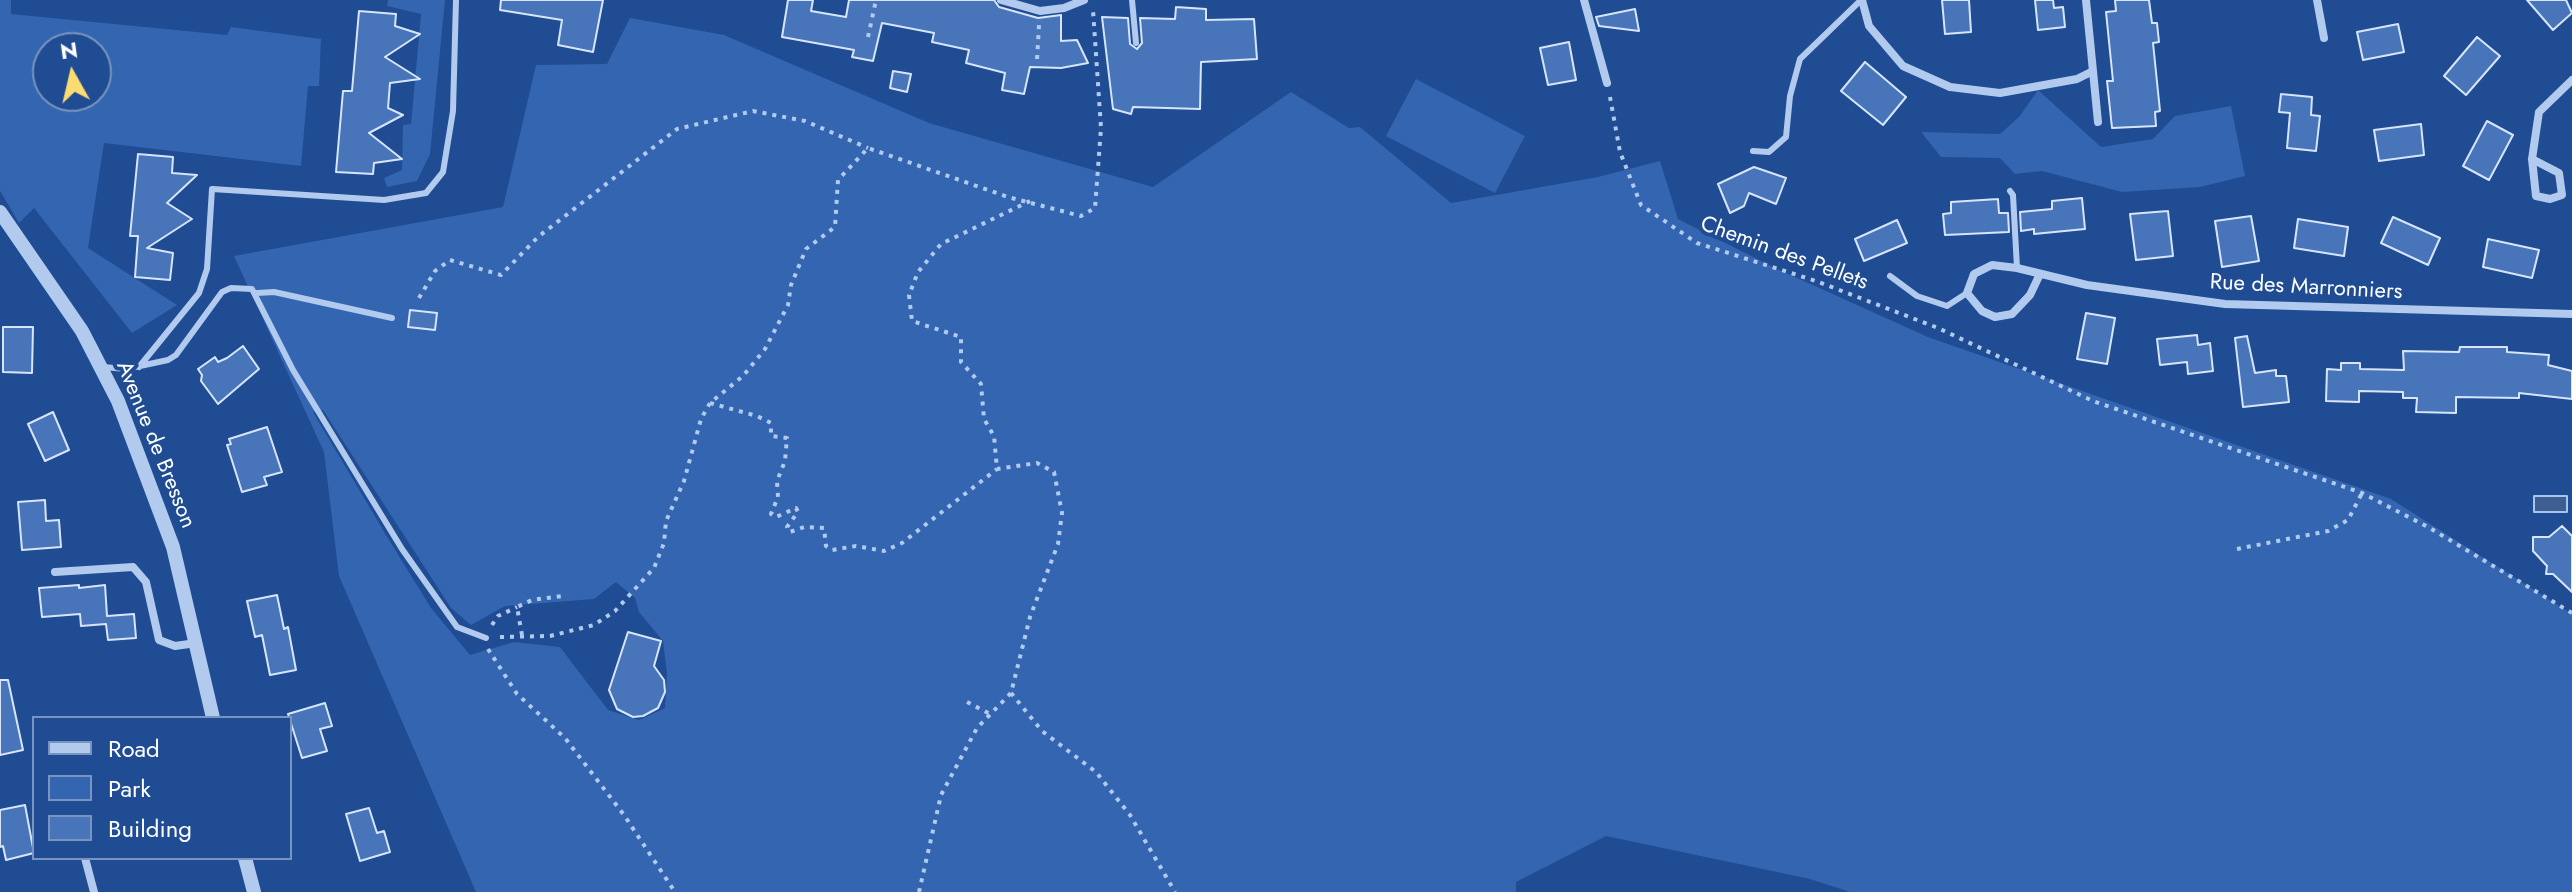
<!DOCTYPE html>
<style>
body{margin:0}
#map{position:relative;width:2572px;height:892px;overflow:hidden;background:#1f4c93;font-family:Jost,sans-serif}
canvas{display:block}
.legend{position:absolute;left:32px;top:716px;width:260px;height:144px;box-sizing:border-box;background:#1f4c93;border:2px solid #7994be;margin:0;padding:10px 14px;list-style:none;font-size:24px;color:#fff}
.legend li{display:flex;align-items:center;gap:16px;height:40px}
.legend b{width:40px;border:2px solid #7994be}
.north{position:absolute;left:32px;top:32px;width:80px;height:80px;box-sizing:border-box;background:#1f4c93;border:2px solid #7994be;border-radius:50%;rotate:352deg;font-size:22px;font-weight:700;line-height:32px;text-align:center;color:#fff}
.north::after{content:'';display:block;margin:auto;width:28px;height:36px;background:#fcdb72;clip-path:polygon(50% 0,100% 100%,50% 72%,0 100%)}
</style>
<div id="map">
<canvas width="2572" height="892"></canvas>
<ul class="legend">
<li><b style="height:10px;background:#b1caee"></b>Road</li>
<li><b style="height:22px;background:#3365b1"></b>Park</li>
<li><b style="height:22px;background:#4875ba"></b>Building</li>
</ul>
<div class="north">N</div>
</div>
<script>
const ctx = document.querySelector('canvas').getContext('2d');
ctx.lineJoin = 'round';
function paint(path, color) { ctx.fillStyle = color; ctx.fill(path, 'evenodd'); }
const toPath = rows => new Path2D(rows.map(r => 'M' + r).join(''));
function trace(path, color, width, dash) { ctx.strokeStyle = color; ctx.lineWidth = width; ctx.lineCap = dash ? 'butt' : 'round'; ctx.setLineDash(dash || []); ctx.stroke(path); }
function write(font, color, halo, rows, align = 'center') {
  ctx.font = font + ' Jost,sans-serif'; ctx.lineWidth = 8; ctx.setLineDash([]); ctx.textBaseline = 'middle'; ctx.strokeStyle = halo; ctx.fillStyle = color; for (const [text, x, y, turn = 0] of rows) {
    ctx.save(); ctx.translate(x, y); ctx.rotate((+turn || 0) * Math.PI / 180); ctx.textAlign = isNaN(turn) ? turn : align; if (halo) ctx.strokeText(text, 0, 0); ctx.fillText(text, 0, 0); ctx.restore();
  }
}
const green = toPath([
 [0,0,11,0,11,14,227,35,231,27,321,39,319,86,308,86,301,166,104,143,88,248,177,305,132,333,34,208,19,223,0,191],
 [96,48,96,96,48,96,48,48],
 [388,0,445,0,430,154,417,181,387,187,384,178,402,170,403,125,411,124,421,14,387,6],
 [630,18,724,35,929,123,1153,187,1291,92,1349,128,1360,127,1451,203,1598,177,1660,161,1678,219,1775,268,1928,337,2391,499,2572,614,2572,892,1850,892,1810,879,1606,836,1516,882,1516,892,476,892,339,576,324,452,234,256,503,207,536,65,607,64],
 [323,410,451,608,471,625,505,606,594,599,616,582,635,598,639,612,663,641,667,674,665,708,639,720,608,710,560,647,514,642,470,655,431,608,386,535,313,412],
 [1416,79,1525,136,1495,193,1386,136],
 [2038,90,2101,147,2153,139,2175,116,2231,106,2245,176,2200,187,2122,192,2042,171,2015,174,2000,158,1941,157,1921,132,2000,134,2019,117]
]);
const water = toPath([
 [2534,496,2567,496,2567,512,2534,512,2534,496]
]);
const building = toPath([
 [501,0,603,0,593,52,558,45,562,20,500,10,501,0],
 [788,0,813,0,811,11,846,17,849,0,994,0,999,7,1038,18,1061,15,1061,41,1077,40,1088,63,1061,68,1030,67,1024,94,1002,90,1005,73,966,63,969,50,932,42,934,33,882,23,873,61,852,57,854,50,782,37,788,0],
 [1942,0,1969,0,1971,32,1945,34,1942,0],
 [2035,0,2053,0,2054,8,2063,7,2065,27,2038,30,2035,0],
 [2115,0,2149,0,2152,23,2157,23,2159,42,2153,43,2160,111,2155,112,2156,126,2112,128,2107,81,2113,81,2106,12,2116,11,2115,0],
 [2527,0,2566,0,2572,13,2553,30,2527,0],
 [1176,7,1206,9,1206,20,1254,19,1257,59,1201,62,1200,109,1133,107,1131,114,1113,109,1102,17,1128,18,1130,44,1137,49,1142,43,1140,18,1175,19,1176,7],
 [1635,9,1639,31,1599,26,1596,17,1635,9],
 [359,11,396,14,395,26,420,34,385,57,420,79,390,83,388,108,403,115,369,133,402,159,374,163,373,174,336,172,343,91,352,91,359,11],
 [2398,24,2404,52,2363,60,2357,32,2398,24],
 [2477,37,2500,56,2466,95,2444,76,2477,37],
 [1569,42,1576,80,1548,85,1540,48,1569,42],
 [1865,62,1906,97,1883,125,1841,91,1865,62],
 [893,71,911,74,907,92,890,88,893,71],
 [2281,94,2312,97,2311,115,2320,116,2316,151,2287,148,2290,113,2279,112,2281,94],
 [2487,121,2513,135,2489,180,2463,166,2487,121],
 [2421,124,2424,155,2379,161,2374,130,2421,124],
 [138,154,173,157,172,173,197,175,167,203,192,219,147,248,173,253,170,280,135,277,138,236,130,236,138,154],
 [1754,167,1786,178,1776,204,1749,193,1744,206,1730,213,1718,184,1754,167],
 [2082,198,2085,229,2034,234,2034,229,2021,231,2020,212,2052,209,2052,201,2082,198],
 [1998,199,1999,213,2008,213,2009,232,1945,235,1943,214,1951,213,1951,202,1998,199],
 [2168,211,2173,256,2136,260,2130,214,2168,211],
 [2251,216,2259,261,2222,267,2215,221,2251,216],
 [2393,217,2440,238,2428,265,2381,243,2393,217],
 [2298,219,2348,227,2344,256,2294,248,2298,219],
 [1897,220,1907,243,1864,261,1855,239,1897,220],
 [2488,239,2539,250,2532,278,2483,267,2488,239],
 [410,310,437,313,435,330,408,327,410,310],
 [2086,313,2115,318,2107,364,2077,359,2086,313],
 [3,327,33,327,32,373,3,372,3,327],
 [2197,335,2198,345,2210,343,2213,371,2188,374,2187,362,2160,365,2157,339,2197,335],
 [2247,336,2255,373,2276,370,2276,376,2286,376,2289,402,2243,407,2235,338,2247,336],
 [243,346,259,369,218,404,201,381,202,375,198,369,215,357,218,362,227,358,243,346],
 [2460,347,2507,347,2507,352,2549,355,2548,365,2572,371,2572,399,2519,393,2519,398,2456,397,2456,413,2416,412,2417,398,2403,398,2403,392,2359,391,2359,402,2326,401,2327,369,2341,370,2341,363,2360,363,2360,369,2404,370,2403,351,2459,352,2460,347],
 [53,412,69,450,45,461,28,424,53,412],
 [267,427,282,472,264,477,267,485,242,492,227,445,231,444,229,439,267,427],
 [45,500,46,521,59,520,61,547,22,550,18,502,45,500],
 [2562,526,2572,536,2572,592,2553,574,2546,574,2547,566,2533,551,2533,537,2549,537,2562,526],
 [79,585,79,588,105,585,107,616,134,614,136,638,108,640,106,624,81,626,80,614,42,617,39,588,79,585],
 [277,595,284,629,288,627,296,670,270,675,262,635,255,637,247,601,277,595],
 [628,632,661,641,654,666,664,680,665,692,658,708,643,716,633,717,617,709,609,690,628,632],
 [0,680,8,680,23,750,0,755,0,680],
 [325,703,332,726,320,729,327,751,302,758,288,714,325,703],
 [25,805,34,853,6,860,3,846,0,847,0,810,25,805],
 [369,808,377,833,384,831,390,852,360,861,346,814,369,808]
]);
const path = toPath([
 [868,37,876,0],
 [1037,59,1039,25],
 [1610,97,1620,152,1641,205,1697,243,1816,281,1938,328,2093,401,2362,493,2428,527,2572,613],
 [419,298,435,271,450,260,501,275,538,237,677,129,753,111,805,121,868,148],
 [710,403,757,416,771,423,771,436,787,438,785,461,777,481,778,497,771,514,776,517,796,508,798,512,787,527,790,532,804,527,824,528,826,546,832,550,856,546,884,551,902,543,997,469],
 [2237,549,2328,531,2348,520,2362,493],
 [492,625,498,616,517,607],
 [522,635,517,607,532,600,562,596],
 [500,637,550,636,594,625,615,611,654,568,664,543,666,521,684,481,701,419,710,403,743,376,765,349,788,305,791,285,806,249,835,227,838,180,868,148,1008,197,1081,216,1095,208,1101,128,1093,10],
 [488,649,517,694,565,738,624,815,675,892],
 [1011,693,1042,731,1096,772,1130,815,1175,892],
 [967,702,990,714],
 [919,892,941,795,977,728,1011,693,1030,617,1058,544,1062,513,1054,472,1037,463,997,469,994,436,984,419,981,384,961,362,961,337,912,321,909,295,918,272,941,244,1030,201]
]);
const service = toPath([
 [1132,0,1136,43],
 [1753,151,1769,152,1786,137,1790,96,1800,59,1861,0],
 [2010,191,2013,195,2017,268],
 [1890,276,1917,296,1947,306,1967,293],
 [257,293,274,292,392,318],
 [103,367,126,369,168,360,176,355,222,292,231,288,252,289,293,370,402,549,457,627,486,638],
 [139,367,199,293,207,269,212,189,384,200,426,193,443,172,453,111,456,0]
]);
const minor = toPath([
 [1001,0,1040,11,1064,8,1084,0],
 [1584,0,1607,83],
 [1862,0,1869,26,1903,66,1950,87,2000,93,2077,79,2093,71],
 [2086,0,2098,122],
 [2317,0,2324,38],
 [2532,159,2559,173,2562,195,2550,199,2536,196,2532,159,2539,112,2572,80],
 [2040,274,2030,295,2012,314,1995,317,1982,311,1967,293,1974,274,1992,265,2017,268,2087,285,2225,304,2572,314],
 [55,572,133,567,146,582,159,640,175,646,196,643],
 [85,858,94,892]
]);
const tertiary = toPath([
 [0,212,82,331,118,401,173,547,213,718],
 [245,858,254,892]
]);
const streetNames = [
 ["Chemin des Pellets",1784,254,20],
 ["Rue des Marronniers",2306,288,3],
 ["Avenue de Bresson",155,445,68]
];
paint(green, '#3365b1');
paint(water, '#3e5d91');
trace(water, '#a5c4ef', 2);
paint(building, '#4875ba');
trace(building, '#d7e5fa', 2);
trace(path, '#b1caee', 4, [4, 6]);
trace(service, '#b1caee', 6);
trace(minor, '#b1caee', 8);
trace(tertiary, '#b1caee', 14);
write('22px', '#fff', '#1f4c93', streetNames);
</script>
